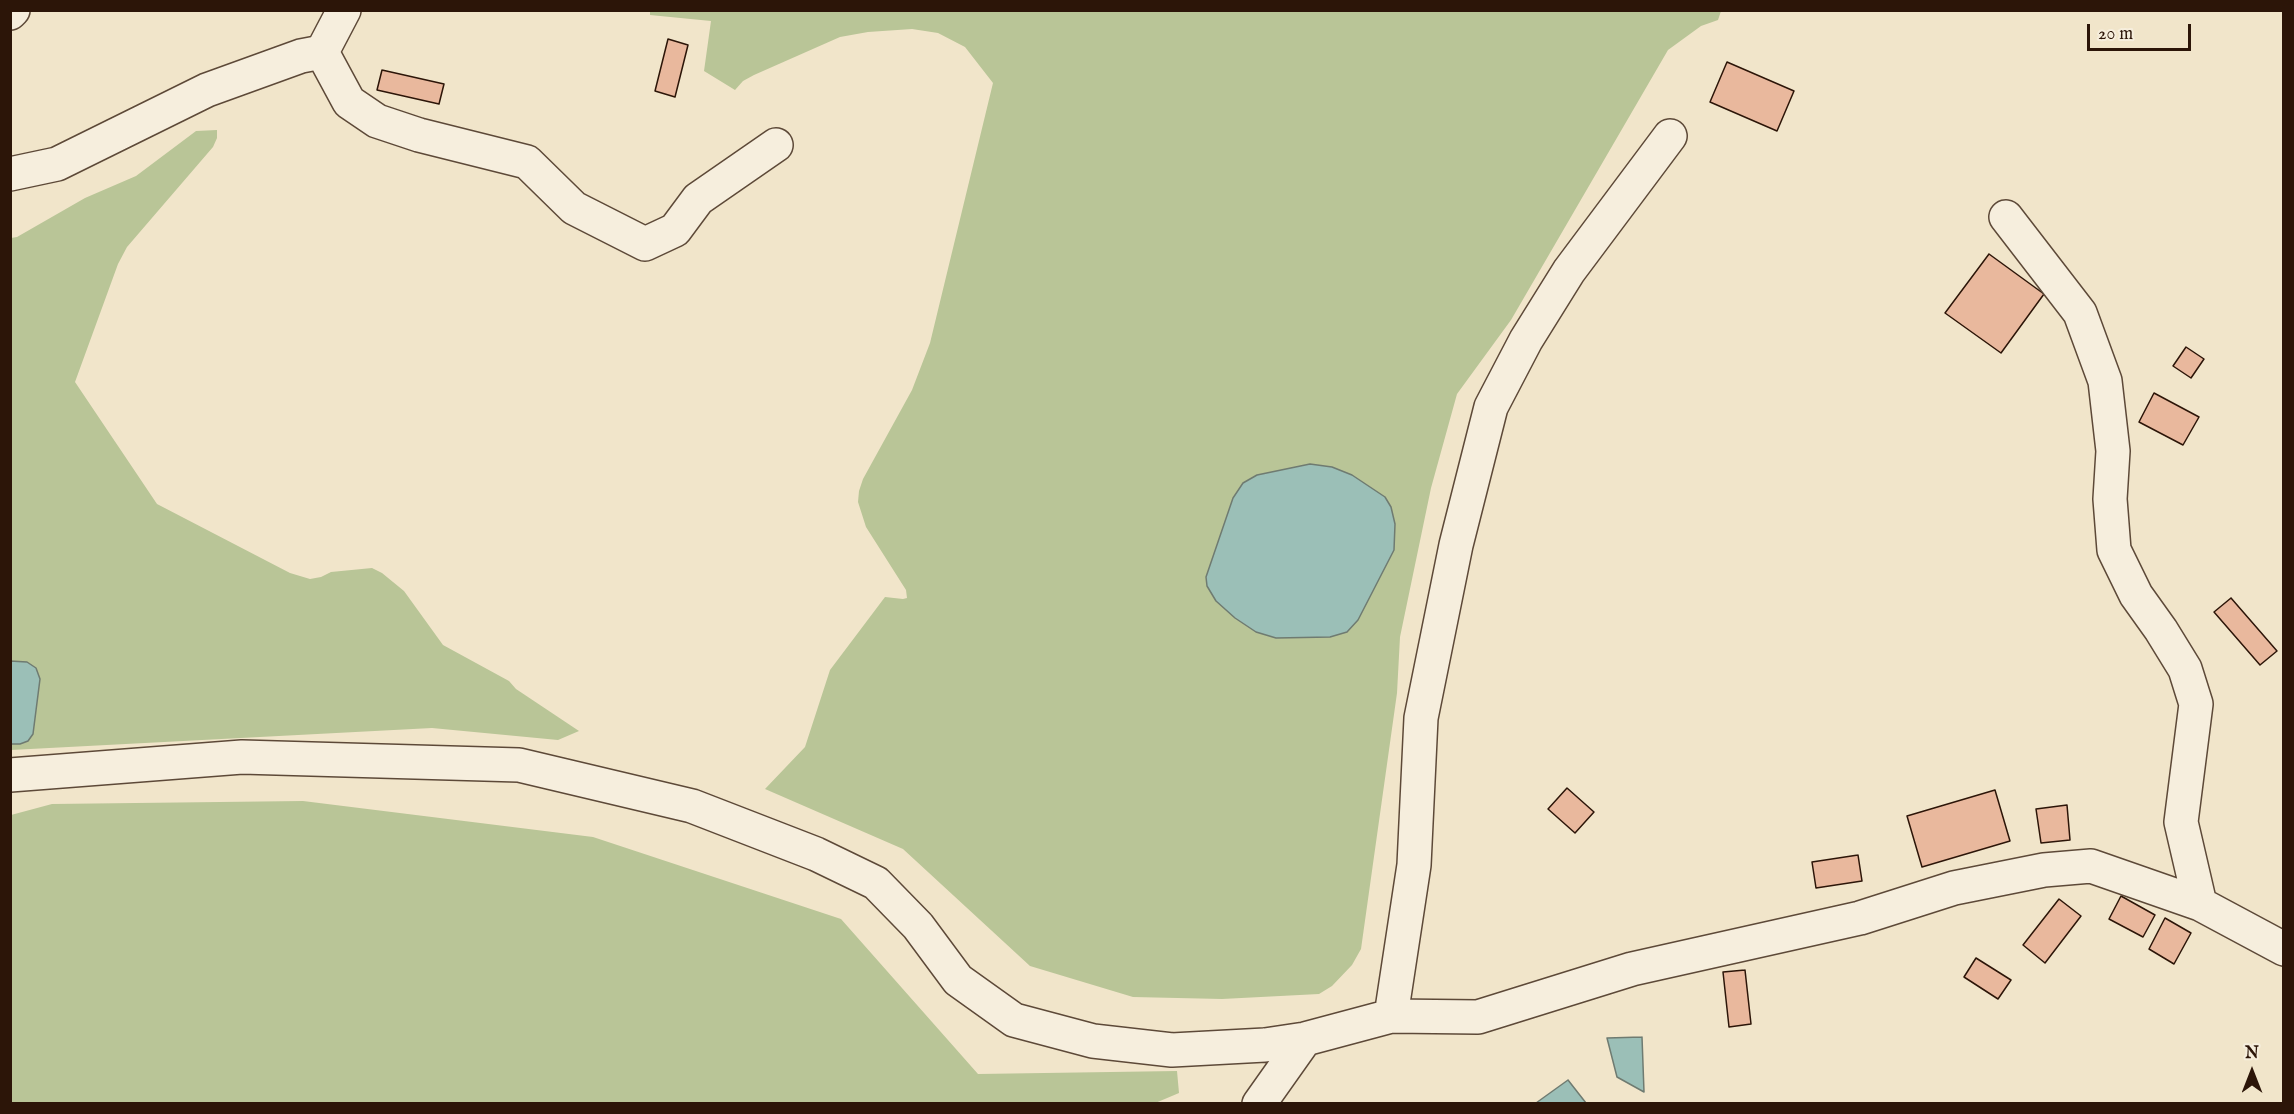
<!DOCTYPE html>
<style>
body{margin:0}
#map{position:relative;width:2294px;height:1114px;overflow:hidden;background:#f1e5ca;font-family:"IM FELL English",serif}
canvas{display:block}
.frame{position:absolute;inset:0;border:12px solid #2c1508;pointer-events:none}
.north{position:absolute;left:2222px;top:1042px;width:60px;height:60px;-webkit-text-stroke:4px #f6eedd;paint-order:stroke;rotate:0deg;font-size:16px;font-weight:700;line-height:24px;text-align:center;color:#2c1508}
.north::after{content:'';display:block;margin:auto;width:21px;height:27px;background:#2c1508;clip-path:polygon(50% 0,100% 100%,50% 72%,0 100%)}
.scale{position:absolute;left:2087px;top:24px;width:104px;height:27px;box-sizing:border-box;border:3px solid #2c1508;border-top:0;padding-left:8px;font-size:18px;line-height:21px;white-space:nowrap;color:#2c1508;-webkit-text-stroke:4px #f6eedd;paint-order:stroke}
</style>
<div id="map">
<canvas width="2294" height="1114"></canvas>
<div class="frame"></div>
<div class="north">N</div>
<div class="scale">20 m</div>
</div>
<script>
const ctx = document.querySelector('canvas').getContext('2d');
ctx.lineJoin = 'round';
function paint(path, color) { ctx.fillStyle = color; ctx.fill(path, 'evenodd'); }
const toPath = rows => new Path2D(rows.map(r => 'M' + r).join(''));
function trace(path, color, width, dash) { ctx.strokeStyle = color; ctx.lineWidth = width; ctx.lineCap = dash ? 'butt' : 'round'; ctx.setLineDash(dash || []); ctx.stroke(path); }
const green = toPath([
 [650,11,1721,11,1718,20,1701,26,1668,50,1511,320,1457,394,1431,488,1400,637,1397,693,1361,949,1352,965,1332,986,1319,994,1222,999,1133,997,1030,966,903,849,765,789,805,747,830,670,885,597,903,599,907,598,906,590,866,527,858,502,859,491,863,479,912,390,930,343,993,83,965,47,938,33,912,29,868,32,840,37,754,75,743,81,735,90,704,71,711,21,650,15],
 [217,130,217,138,213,147,127,247,118,264,75,382,157,504,290,573,310,579,321,577,331,572,372,568,382,573,404,591,443,645,509,681,516,689,579,731,558,740,432,728,11,750,11,238,17,237,85,198,136,176,196,131],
 [303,801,593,837,841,919,978,1074,1177,1071,1179,1093,1153,1104,11,1103,11,815,52,804]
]);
const water = toPath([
 [1310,464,1332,467,1352,475,1385,497,1391,507,1395,524,1394,550,1358,620,1347,632,1330,637,1276,638,1256,632,1235,618,1216,601,1207,586,1206,577,1233,498,1243,483,1257,475,1310,464],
 [10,661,27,662,36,668,40,679,33,734,28,741,20,744,11,744,10,661],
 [1642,1037,1644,1092,1617,1077,1607,1038,1642,1037],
 [1568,1080,1586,1103,1536,1103,1568,1080]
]);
const building = toPath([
 [668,39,688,45,675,97,655,91,668,39],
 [1727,62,1794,91,1777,131,1710,102,1727,62],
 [382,70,444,84,439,104,377,90,382,70],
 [1989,254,2044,294,2001,353,1945,313,1989,254],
 [2186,347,2204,359,2191,378,2173,366,2186,347],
 [2154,393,2199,417,2183,445,2139,422,2154,393],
 [2231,598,2277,651,2260,665,2214,612,2231,598],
 [1567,788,1594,812,1575,833,1548,809,1567,788],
 [1995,790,2010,841,1922,867,1907,816,1995,790],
 [2067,805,2070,840,2041,843,2036,809,2067,805],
 [1858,855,1862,881,1816,888,1812,862,1858,855],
 [2121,896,2155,915,2143,937,2109,919,2121,896],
 [2059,899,2081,916,2045,963,2023,945,2059,899],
 [2165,918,2191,933,2174,964,2149,949,2165,918],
 [1976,958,2011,980,1998,999,1964,977,1976,958],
 [1745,970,1751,1024,1729,1027,1723,972,1745,970]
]);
const minor = toPath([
 [10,13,13,10],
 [322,52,349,102,377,121,419,135,527,162,574,208,645,244,675,230,698,199,776,145],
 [10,174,57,164,207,90,301,56,322,52,344,10],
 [2006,217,2080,313,2105,381,2113,451,2110,499,2114,550,2136,595,2161,630,2185,669,2196,704,2181,822,2200,904],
 [10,775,242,757,519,765,692,806,816,854,876,883,918,926,958,980,1014,1020,1093,1041,1172,1050,1265,1045,1305,1039,1391,1016,1478,1017,1632,969,1860,918,1954,888,2044,870,2091,866,2200,904,2284,949],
 [1391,1016,1414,865,1421,718,1456,545,1491,407,1526,340,1569,271,1670,136],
 [1259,1104,1305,1039]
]);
paint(green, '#b9c597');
paint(water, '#9bbfb7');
trace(water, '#6f7b71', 1.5);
paint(building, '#e9b89d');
trace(building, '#2c1508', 1.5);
trace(minor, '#5d4938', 36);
trace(minor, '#f6eedd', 33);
</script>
